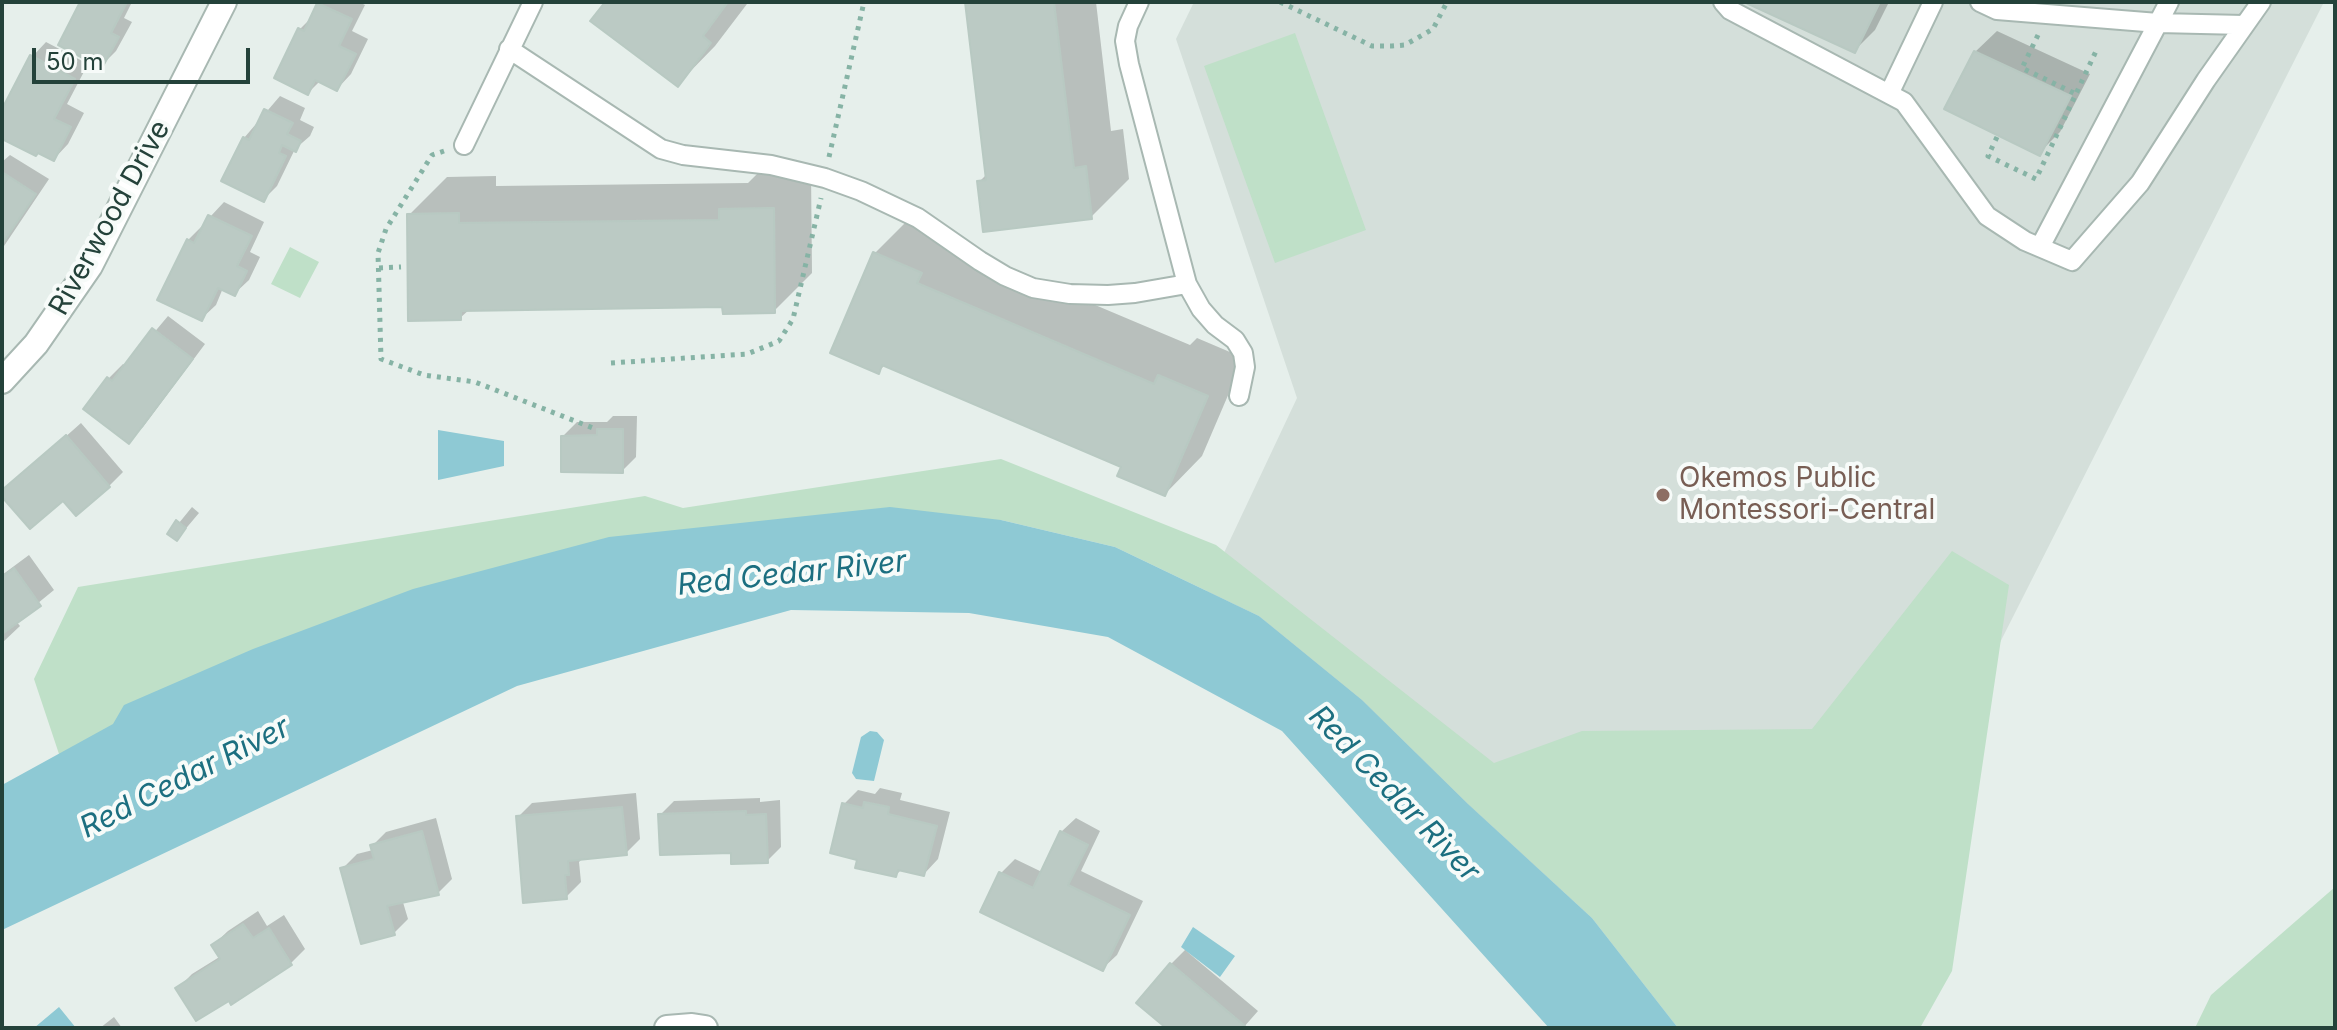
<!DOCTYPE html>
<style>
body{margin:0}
#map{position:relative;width:2337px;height:1030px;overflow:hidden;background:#e6efeb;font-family:Inter,sans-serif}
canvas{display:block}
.frame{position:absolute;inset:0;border:4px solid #24423a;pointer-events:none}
.scale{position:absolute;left:32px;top:48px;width:218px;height:36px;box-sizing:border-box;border:4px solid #24423a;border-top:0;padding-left:10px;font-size:24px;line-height:28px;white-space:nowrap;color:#24423a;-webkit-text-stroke:6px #f7fbf9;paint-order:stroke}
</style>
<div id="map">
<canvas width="2337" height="1030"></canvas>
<div class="frame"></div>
<div class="scale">50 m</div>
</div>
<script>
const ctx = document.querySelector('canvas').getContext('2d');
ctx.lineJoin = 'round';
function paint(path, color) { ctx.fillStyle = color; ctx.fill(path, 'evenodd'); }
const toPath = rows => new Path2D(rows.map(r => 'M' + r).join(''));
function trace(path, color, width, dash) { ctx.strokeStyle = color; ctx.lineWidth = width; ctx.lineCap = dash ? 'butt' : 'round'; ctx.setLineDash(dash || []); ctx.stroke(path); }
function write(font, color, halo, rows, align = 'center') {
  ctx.font = font + ' Inter,sans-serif'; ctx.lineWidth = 8; ctx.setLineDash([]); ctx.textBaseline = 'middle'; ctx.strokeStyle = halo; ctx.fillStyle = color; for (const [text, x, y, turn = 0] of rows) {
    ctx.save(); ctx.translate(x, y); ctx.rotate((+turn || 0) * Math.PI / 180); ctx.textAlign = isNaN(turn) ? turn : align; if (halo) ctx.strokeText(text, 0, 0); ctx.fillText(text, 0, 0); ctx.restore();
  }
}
const built = toPath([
 [1194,2,2324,2,1805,1028,1678,1028,1592,918,1259,616,1206,591,1297,398,1176,39]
]);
const green = toPath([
 [1295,33,1366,230,1275,263,1204,66],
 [290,247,319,262,300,298,271,284],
 [1001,459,1216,545,1494,763,1582,731,1812,729,1952,551,2009,585,1952,971,1920,1028,1678,1028,1592,918,1468,804,1362,700,1259,616,1115,547,1001,520,63,766,34,679,78,587,645,496,683,508],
 [2335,887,2335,1028,2195,1028,2211,995]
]);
const water = toPath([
 [438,430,504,441,504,466,438,480],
 [890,507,1001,520,1115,547,1259,616,1362,700,1468,804,1592,918,1678,1028,1549,1028,1282,731,1108,637,969,613,791,610,517,686,2,930,2,785,113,724,124,705,253,649,413,589,609,537],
 [870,731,877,732,884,740,874,781,856,779,852,773,861,737],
 [1193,927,1235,956,1220,977,1181,947],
 [59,1007,76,1028,34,1028]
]);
const shadow = toPath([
 [82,2,132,2,124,18,132,22,116,51,102,65],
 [320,2,359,2,365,5,352,31,368,39,351,74,337,89,320,81,308,93,299,30,313,16],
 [608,2,745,2,747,4,715,46,678,84],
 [967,2,1096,2,1111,131,1123,129,1129,179,1091,217,979,182,987,174],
 [1749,2,1889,2,1875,30,1854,51],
 [1997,31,2090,74,2060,132,2039,153,1975,52],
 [46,42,88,64,67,104,84,113,68,144,54,159,2,136,2,114,32,57],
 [280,96,305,108,300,120,314,127,310,136,295,149,277,186,263,200,244,138],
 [10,155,49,179,2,249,2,162],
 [811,171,812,273,774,311,724,305,470,309,460,318,409,215,447,177,496,176,496,186,748,183,759,172],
 [224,202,264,222,250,252,260,257,249,280,234,294,223,288,216,305,201,319,188,240,202,226,204,227,210,217],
 [913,215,958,234,953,245,1190,345,1197,338,1244,358,1202,456,1165,494,1123,466,885,365,878,372,875,253],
 [168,316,205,344,143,427,128,441,86,408,109,378,123,364,126,366],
 [613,416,637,416,636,457,622,471,563,436,577,422,607,422],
 [81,423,123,472,109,486,76,513,63,498,2,493],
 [192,507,199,513,177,539,170,534],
 [29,555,54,590,16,621,20,626,2,643,2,575],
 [880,788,902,793,900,800,950,812,938,859,924,874,902,869,896,875,859,858,844,804,858,790,875,794],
 [636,793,640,839,626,853,582,859,579,862,581,882,566,897,518,817,532,803],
 [760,798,760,802,780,800,781,847,767,861,732,850,660,815,674,801],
 [436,818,452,879,438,893,402,899,408,919,394,933,342,869,357,854,373,850,372,846,386,832],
 [1076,818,1100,831,1081,871,1143,901,1117,955,1102,969,1001,873,1015,859,1042,872,1061,832],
 [258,911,267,926,284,915,305,949,291,963,232,1002,229,998,178,988,192,974,221,956,213,945,228,931],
 [1185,950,1258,1011,1243,1028,1169,1028,1171,964],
 [114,1017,122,1028,100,1028]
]);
const building = toPath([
 [80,2,127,2,111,33,119,37,102,68,58,45,80,2],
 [605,2,728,2,703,36,711,43,678,87,590,21,605,2],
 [965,2,1054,2,1074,168,1086,166,1092,219,983,232,977,181,986,180,965,2],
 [1744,2,1874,2,1879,4,1855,53,1744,2],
 [317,3,352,19,339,46,356,54,337,91,315,80,308,95,274,78,298,28,304,31,317,3],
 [1974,51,2071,96,2040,156,1944,109,1974,51],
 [30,55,75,79,54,119,71,127,54,161,38,153,36,156,2,139,2,109,30,55],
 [264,109,293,123,287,134,301,141,296,152,282,145,279,153,286,156,264,202,221,181,243,137,249,140,264,109],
 [2,172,36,194,2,244,2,172],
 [774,208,775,313,723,314,722,307,461,311,461,320,408,321,407,214,459,213,459,223,719,220,719,209,774,208],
 [208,215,252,236,237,266,247,271,235,296,218,288,202,321,157,300,187,239,194,243,208,215],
 [873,252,922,273,917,283,1154,384,1158,375,1208,396,1165,496,1117,476,1121,467,882,365,879,374,830,353,873,252],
 [152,328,193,359,129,444,83,409,107,377,112,381,152,328],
 [597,429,623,429,623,473,561,472,561,436,597,435,597,429],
 [66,435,110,487,76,516,63,501,30,529,2,497,2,490,66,435],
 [176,520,186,528,177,541,167,534,176,520],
 [14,568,41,606,2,634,2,577,14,568],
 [864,802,889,807,888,814,937,826,924,876,898,870,896,877,855,868,857,860,830,853,842,803,863,808,864,802],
 [622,807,627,855,568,861,569,875,565,875,567,899,523,903,516,816,622,807],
 [746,811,746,815,766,814,768,863,731,864,731,853,660,855,658,814,746,811],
 [422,831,439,895,387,906,395,935,361,944,340,868,374,859,370,845,422,831],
 [1060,831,1088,845,1068,885,1130,915,1103,971,980,912,999,872,1033,888,1060,831],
 [243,924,253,938,269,928,292,965,231,1005,229,1001,196,1021,175,988,220,959,211,945,243,924],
 [1170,963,1245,1026,1244,1028,1166,1028,1136,1003,1170,963]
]);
const path = toPath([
 [1280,2,1372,46,1392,46,1405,45,1433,29,1447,2],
 [2038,35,2022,68,2076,94],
 [1997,137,1988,156,2036,179,2097,49],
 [444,151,432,155,386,229,378,253,381,359,424,375,475,382,593,428],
 [829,157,864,2],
 [379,268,401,267],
 [611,363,747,354,779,341,793,319,821,198]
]);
const service = toPath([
 [1139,2,1128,26,1125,41,1129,64,1187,284,1201,309,1215,325,1235,340,1243,353,1245,367,1239,396],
 [1723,2,1730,10,1904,102,1987,216,2025,241,2072,261,2140,183,2206,80,2261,2],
 [1980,2,1997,10,2158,23,2169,2],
 [509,49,661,149,683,155,771,165,825,178,861,191,918,218,980,261,1005,276,1033,288,1070,294,1108,295,1135,293,1187,284],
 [1889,94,1933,2],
 [464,145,533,2],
 [2040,247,2158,23,2244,25]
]);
const minor = toPath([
 [2,381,36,344,90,266,224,2],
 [667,1028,692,1026,705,1028]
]);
const markers = [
 [1663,495,8,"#8d6e63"]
];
const streetNames = [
 ["Riverwood Drive",110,218,-61]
];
const educationNames = [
 ["Okemos Public",1679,479],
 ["Montessori-Central",1679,511]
];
const waterNames = [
 ["Red Cedar River",792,574,-6],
 ["Red Cedar River",185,778,-27],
 ["Red Cedar River",1394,794,46]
];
paint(built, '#d4dfda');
paint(green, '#bfe0c8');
paint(water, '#8ec9d4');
paint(shadow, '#0003');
paint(building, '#bbcac4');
trace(building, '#b8c9c2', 2);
trace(service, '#a8b8b2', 22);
trace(minor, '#a8b8b2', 28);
trace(path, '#86b3a5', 5, [4, 6]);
trace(service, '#fff', 18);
trace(minor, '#fff', 24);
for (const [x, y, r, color] of markers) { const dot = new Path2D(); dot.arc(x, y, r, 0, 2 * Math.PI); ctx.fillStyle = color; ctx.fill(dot); trace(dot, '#f7fbf9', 3); }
write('28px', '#24423a', '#f7fbf9', streetNames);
write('28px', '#785e54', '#f7fbf9', educationNames, 'left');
write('italic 30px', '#1c6f80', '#f7fbf9', waterNames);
</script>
